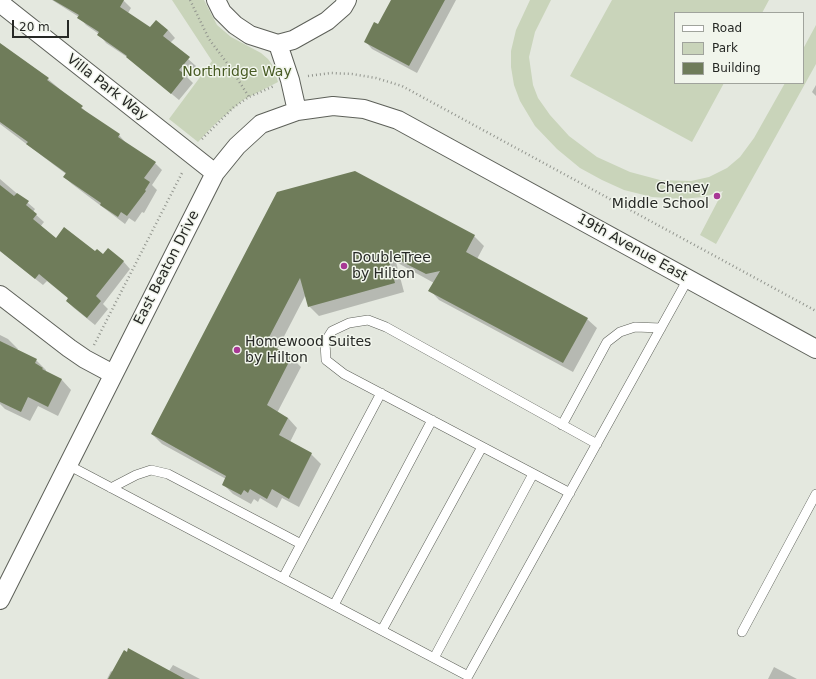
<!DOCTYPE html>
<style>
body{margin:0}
#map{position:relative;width:816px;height:679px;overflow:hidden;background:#e4e8df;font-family:"DejaVu Sans",sans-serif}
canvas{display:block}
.legend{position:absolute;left:674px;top:12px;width:130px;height:72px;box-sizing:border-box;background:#f1f5ec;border:1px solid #a0a39c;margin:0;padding:5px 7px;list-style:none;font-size:12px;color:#262825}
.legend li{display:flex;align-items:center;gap:8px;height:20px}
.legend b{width:20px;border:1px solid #a0a39c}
.scale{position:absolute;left:12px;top:20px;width:57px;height:18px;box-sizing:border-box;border:2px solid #262825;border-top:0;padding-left:5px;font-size:12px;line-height:14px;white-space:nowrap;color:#262825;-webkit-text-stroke:3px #f1f5ec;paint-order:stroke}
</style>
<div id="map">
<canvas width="816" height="679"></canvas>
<ul class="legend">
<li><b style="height:5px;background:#fff"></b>Road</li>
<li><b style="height:11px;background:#c9d4ba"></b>Park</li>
<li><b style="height:11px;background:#6f7c5a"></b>Building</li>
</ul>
<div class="scale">20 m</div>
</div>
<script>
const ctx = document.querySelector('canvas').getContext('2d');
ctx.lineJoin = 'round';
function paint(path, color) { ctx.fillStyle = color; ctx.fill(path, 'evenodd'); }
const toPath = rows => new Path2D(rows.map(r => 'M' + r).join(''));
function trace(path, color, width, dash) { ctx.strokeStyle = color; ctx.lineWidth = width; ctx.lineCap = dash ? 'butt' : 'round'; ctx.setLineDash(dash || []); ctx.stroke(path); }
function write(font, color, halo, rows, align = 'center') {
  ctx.font = font + ' "DejaVu Sans",sans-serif'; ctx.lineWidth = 3; ctx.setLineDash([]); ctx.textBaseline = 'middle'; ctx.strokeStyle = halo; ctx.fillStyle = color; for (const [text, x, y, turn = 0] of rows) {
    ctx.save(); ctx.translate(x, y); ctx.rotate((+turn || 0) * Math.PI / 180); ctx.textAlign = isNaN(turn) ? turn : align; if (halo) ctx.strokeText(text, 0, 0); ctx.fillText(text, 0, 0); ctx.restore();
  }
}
const green = toPath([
 [172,0,204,0,217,25,231,37,261,53,268,59,273,66,278,82,243,100,214,125,198,142,169,119,212,61],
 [530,0,551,0,535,32,529,57,533,85,538,98,550,115,569,136,597,157,630,172,660,180,691,181,709,177,727,168,740,157,754,138,785,83,803,83,803,49,816,25,816,64,716,244,700,235,723,191,704,197,681,199,652,197,624,190,602,180,580,168,557,149,535,126,520,101,514,85,511,67,511,51,516,30],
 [612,0,769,0,762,13,675,13,675,83,724,83,692,142,570,76]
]);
const shadow = toPath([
 [52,0,123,0,131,8,128,13,150,29,168,30,175,38,170,43,196,66,187,77,193,83,179,100,127,57,106,43,99,34,86,25,79,17],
 [392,0,456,0,417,73,372,49,365,41,378,26],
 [0,44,48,79,89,114,119,135,126,143,155,163,162,170,152,185,157,190,144,213,142,212,135,222,129,218,125,224,72,184,64,177,66,174,0,124],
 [816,85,816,96,812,92],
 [0,179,35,209,33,212,44,222,40,227,56,239,123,261,130,269,103,304,108,309,95,325,74,308,67,301,69,299,47,281,43,285,0,251],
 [278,193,474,236,484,246,477,259,587,319,597,328,573,372,439,300,430,290,434,283,396,262,404,292,319,316,309,306,306,294,277,350,291,357,301,367,277,413,288,418,297,428,290,442,311,454,321,464,299,507,282,498,277,508,260,498,258,502,254,499,251,504,233,494,223,484,226,479,162,444,152,434],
 [0,335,8,339,18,349,17,350,36,360,46,370,46,373,62,380,71,390,58,416,38,406,30,421,5,409,0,404],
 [173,665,200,679,107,679,111,671,113,672,169,671],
 [774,667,797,679,768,679]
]);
const building = toPath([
 [53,0,124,0,120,7,150,27,156,20,168,30,163,36,190,57,179,70,186,75,171,94,126,57,127,56,97,35,99,32,77,18,79,15],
 [391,0,445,0,409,66,364,42,374,22,378,24],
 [0,43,49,78,47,80,83,106,81,108,120,134,118,137,156,162,144,178,150,182,145,190,146,191,127,216,121,212,118,217,100,205,101,203,63,177,66,173,26,144,28,142,0,122],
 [355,171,475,235,466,252,588,318,563,363,428,291,440,271,426,274,387,254,395,283,308,307,300,278,266,343,292,356,267,405,288,418,279,435,312,453,289,499,272,489,267,499,250,489,248,493,244,490,241,495,222,485,226,476,151,434,277,192],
 [0,185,14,196,17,193,29,201,26,205,37,214,33,219,56,238,64,227,95,251,97,249,103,254,108,248,124,261,96,296,101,301,87,318,66,301,68,298,39,274,35,279,0,251],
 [0,341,37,359,35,363,43,368,42,369,62,379,48,407,28,397,21,412,0,402],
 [128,648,185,679,108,679,124,650,127,652]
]);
const path = toPath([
 [190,0,209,39,230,67,249,97],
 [308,76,331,73,352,74,376,78,402,86,816,311],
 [202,139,234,107,249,97,274,86],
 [94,345,183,171]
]);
const service = toPath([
 [562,425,607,342,620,332,635,327,661,328],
 [68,465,468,676,688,279],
 [111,488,136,475,151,470,168,474,301,544],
 [570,493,344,374,326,360,325,342,332,331,349,323,368,320,386,327,597,444],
 [283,578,381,393],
 [334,605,432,420],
 [382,630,482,447],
 [742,632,816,494],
 [434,658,533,474]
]);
const minor = toPath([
 [216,0,222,12,235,25,250,35,278,44],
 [0,3,215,173],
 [297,111,290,80,278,44,293,40,327,21,343,7,347,0],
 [0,295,69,348,85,359,113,374],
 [0,600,215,173,237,146,261,124,297,111,333,106,364,109,398,120,816,349]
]);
const markers = [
 [717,196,4,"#a83895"],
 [344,266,4,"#a83895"],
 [237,350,4,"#a83895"]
];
const parkNames = [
 ["Northridge Way",237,72]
];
const streetNames = [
 ["Villa Park Way",107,88,38],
 ["19th Avenue East",632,248,29],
 ["East Beaton Drive",167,268,-63]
];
const poiNames = [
 ["Cheney",709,188,"right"],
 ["Middle School",709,204,"right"],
 ["DoubleTree",352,258],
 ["by Hilton",352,274],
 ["Homewood Suites",245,342],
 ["by Hilton",245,358]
];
paint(green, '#c9d4ba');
paint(shadow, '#0003');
paint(building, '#6f7c5a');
trace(service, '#5d6059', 10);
trace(minor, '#5d6059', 20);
trace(path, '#92958e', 2.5, [1, 3]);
trace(service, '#fff', 9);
trace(minor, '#fff', 18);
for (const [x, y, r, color] of markers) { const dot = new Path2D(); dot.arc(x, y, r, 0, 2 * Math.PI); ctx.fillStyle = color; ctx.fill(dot); trace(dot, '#f1f5ec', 1.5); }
write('14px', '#485b24', '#f1f5ec', parkNames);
write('14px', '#262825', '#f1f5ec', streetNames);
write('14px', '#262825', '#f1f5ec', poiNames, 'left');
</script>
